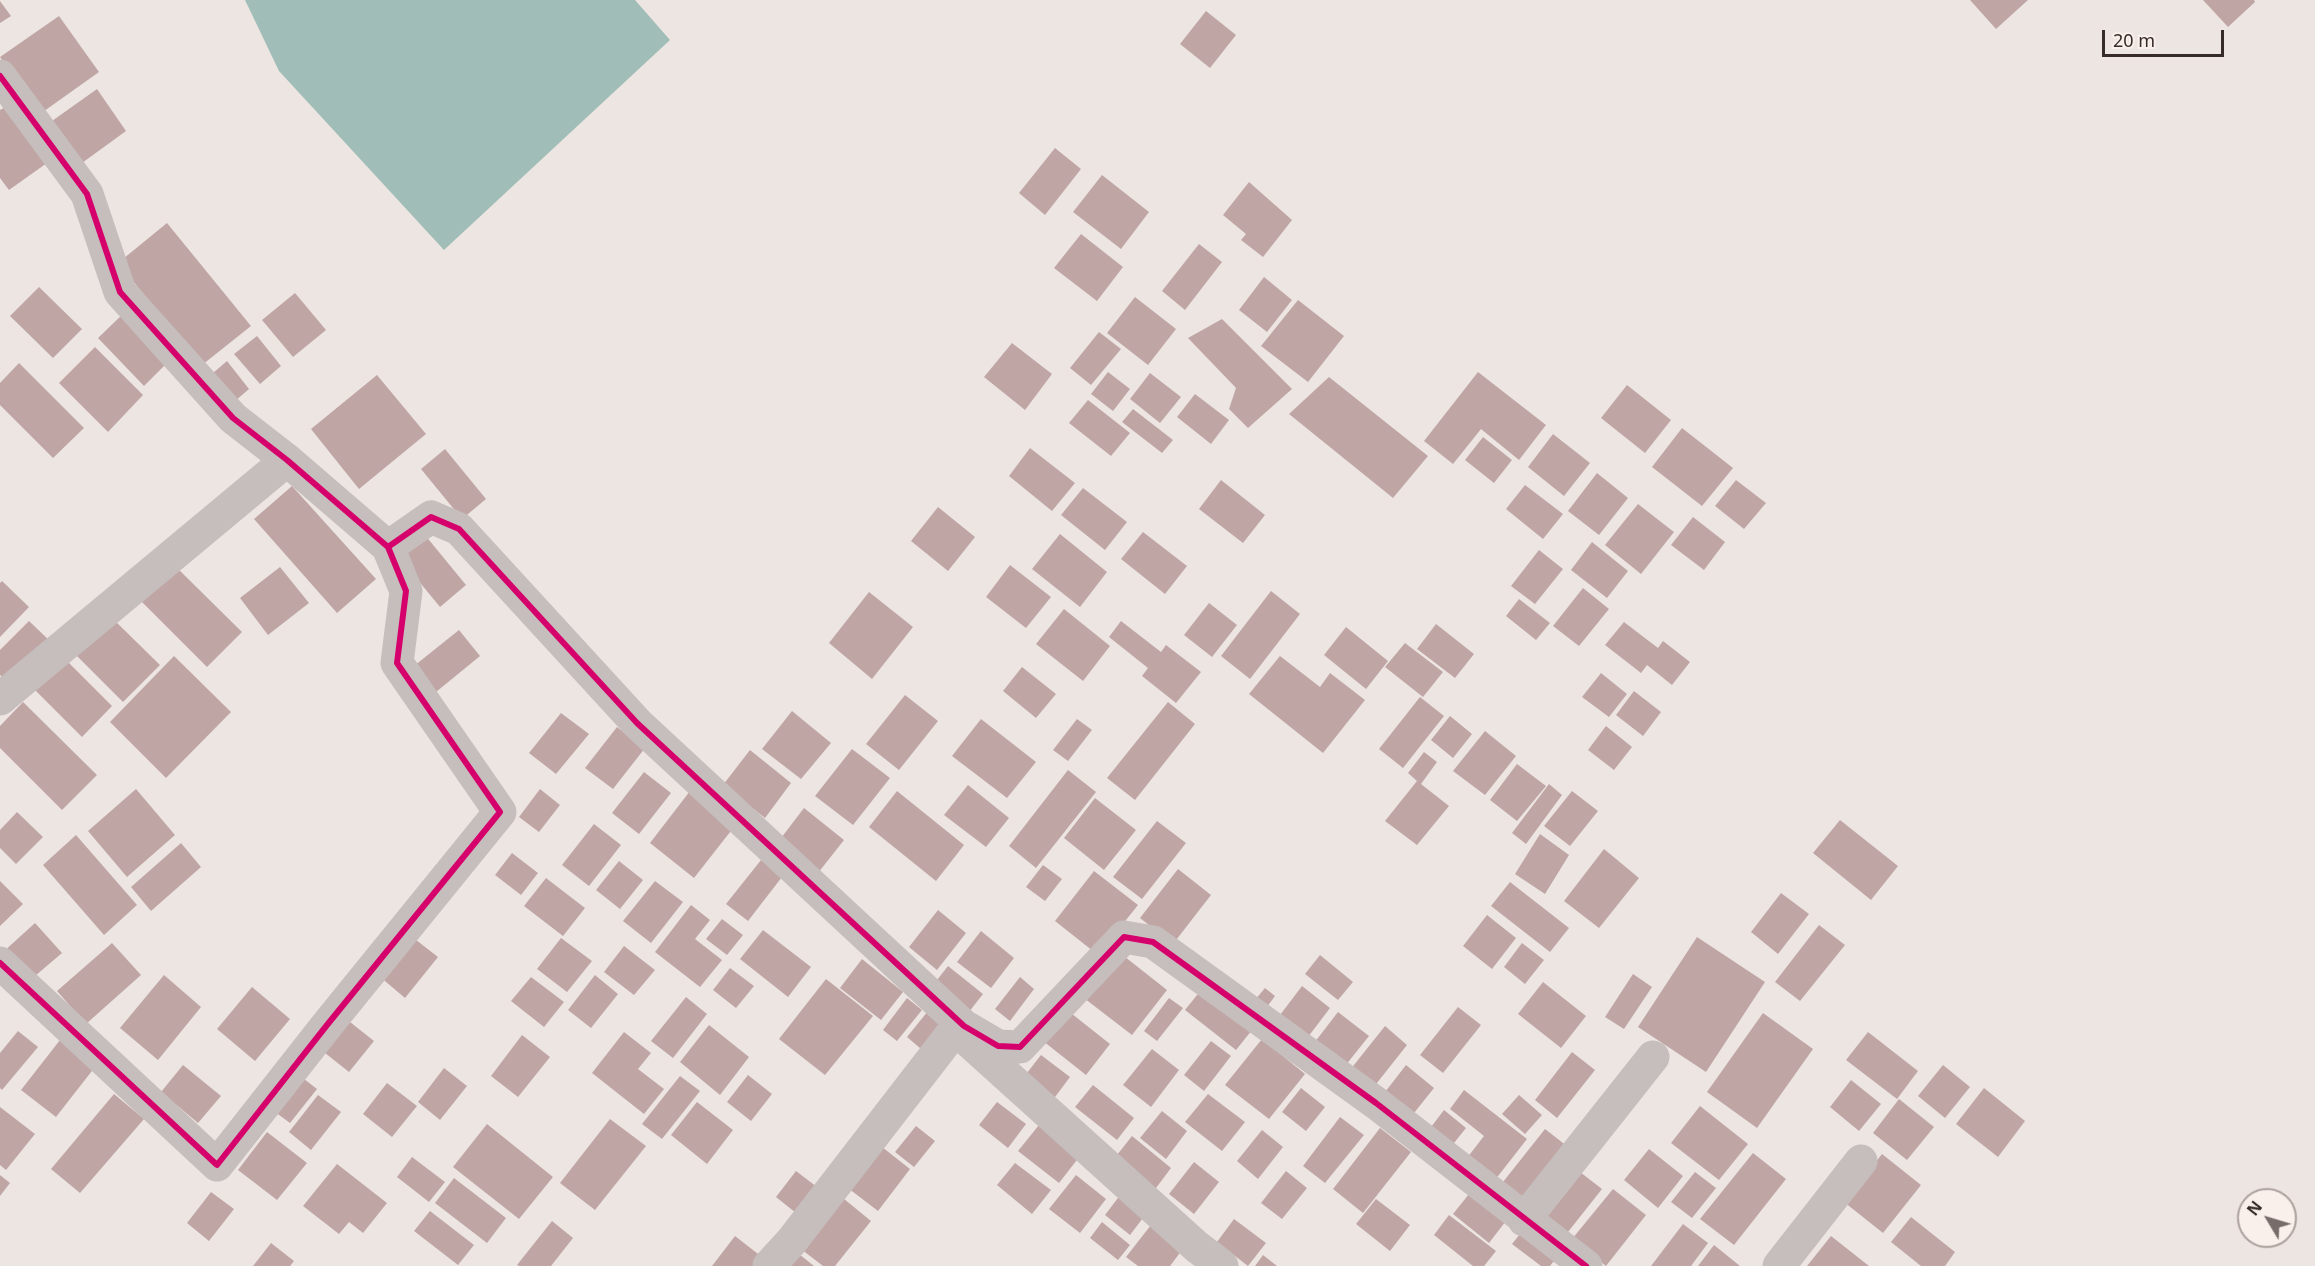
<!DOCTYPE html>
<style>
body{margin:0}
#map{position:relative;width:2315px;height:1266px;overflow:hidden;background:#ede5e2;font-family:"Noto Sans",sans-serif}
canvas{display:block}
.north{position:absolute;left:2237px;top:1188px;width:60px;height:60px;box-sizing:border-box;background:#f9efeb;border:2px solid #aba19e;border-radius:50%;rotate:308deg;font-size:16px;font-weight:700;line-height:24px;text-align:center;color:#372b2a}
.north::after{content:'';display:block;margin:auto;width:21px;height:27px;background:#776c6a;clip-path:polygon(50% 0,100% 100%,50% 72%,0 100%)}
.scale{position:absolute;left:2102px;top:30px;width:122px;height:27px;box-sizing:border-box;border:3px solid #372b2a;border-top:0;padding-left:8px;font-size:18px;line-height:21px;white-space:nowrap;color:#372b2a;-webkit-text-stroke:4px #f9efeb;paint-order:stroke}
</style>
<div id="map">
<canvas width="2315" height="1266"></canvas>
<div class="north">N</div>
<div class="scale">20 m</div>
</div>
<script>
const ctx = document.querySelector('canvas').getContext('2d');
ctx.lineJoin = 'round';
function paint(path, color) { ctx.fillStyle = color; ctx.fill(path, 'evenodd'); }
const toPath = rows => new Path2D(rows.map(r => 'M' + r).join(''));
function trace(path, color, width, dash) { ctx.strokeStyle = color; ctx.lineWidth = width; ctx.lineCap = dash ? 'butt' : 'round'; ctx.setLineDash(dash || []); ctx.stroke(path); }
const water = toPath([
 [245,0,635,0,670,40,444,250,279,71]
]);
const building = toPath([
 [1970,0,2028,0,1996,29],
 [2203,0,2254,0,2255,2,2228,27],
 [0,1,11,16,0,23],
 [1206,11,1236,35,1210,68,1180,44],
 [59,16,99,72,40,114,0,57],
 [97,89,126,131,82,163,52,121],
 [7,106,47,163,9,190,0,178,0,110],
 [1055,148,1081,169,1045,215,1019,193],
 [1102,175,1149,212,1121,249,1073,212],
 [1249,182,1292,220,1263,257,1241,240,1246,234,1223,215],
 [167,223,251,326,202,365,118,263],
 [1081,234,1123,267,1097,301,1054,268],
 [1199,244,1222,262,1185,310,1162,291],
 [1264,277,1292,300,1267,332,1239,310],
 [39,287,82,329,53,358,10,316],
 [295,293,326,330,293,357,262,320],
 [1135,297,1176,329,1148,365,1107,333],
 [1298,300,1344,336,1308,382,1261,346],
 [126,311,172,358,144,386,98,338],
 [1222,319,1292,389,1248,428,1229,409,1236,388,1188,338],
 [1099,332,1121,349,1091,385,1070,368],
 [257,336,281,366,260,384,234,354],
 [1012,343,1052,374,1025,410,984,377],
 [95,347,143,395,108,432,59,383],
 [227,361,249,389,235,401,213,373],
 [19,363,84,428,53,458,0,405,0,383],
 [1108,372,1130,389,1113,411,1091,394],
 [1478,372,1546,425,1519,460,1481,429,1453,464,1424,441],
 [1150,373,1181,397,1160,423,1130,399],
 [377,375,426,434,359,489,311,429],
 [1329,377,1428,456,1393,498,1289,414],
 [1627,385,1671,420,1645,453,1601,418],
 [1195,394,1229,420,1211,444,1177,417],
 [1088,400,1130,433,1111,456,1069,423],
 [1133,409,1173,440,1162,453,1122,422],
 [1682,428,1733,468,1702,506,1652,467],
 [1553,434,1590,463,1564,496,1528,467],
 [1483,437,1512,460,1494,483,1465,460],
 [1030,448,1075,483,1052,511,1009,476],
 [445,449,486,499,462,519,421,469],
 [1597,473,1628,498,1599,535,1568,511],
 [1221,480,1265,515,1243,543,1199,509],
 [1736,480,1766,503,1744,529,1715,506],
 [1525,485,1563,514,1543,539,1506,509],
 [292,486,376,579,337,613,254,519],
 [1083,488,1127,522,1105,550,1061,515],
 [1638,504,1674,532,1641,574,1605,545],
 [938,507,975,537,948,571,911,541],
 [1693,517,1725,542,1704,570,1671,545],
 [420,529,466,585,440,607,394,551],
 [1143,532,1187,566,1165,594,1121,559],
 [1060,534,1107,572,1080,607,1032,569],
 [1592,542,1628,571,1607,598,1571,570],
 [1539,550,1563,569,1535,604,1511,586],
 [169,560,242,632,207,667,135,595],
 [1010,565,1051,597,1026,628,986,597],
 [280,567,309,603,268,635,240,598],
 [2,581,29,607,0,637,0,583],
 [1583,588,1609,609,1579,646,1553,626],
 [1271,591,1300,614,1250,679,1221,656],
 [869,592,913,627,872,679,829,643],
 [1519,599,1550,623,1536,640,1506,616],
 [1209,603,1237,625,1212,657,1184,635],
 [1064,609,1110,646,1083,681,1036,644],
 [112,618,160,665,123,702,76,655],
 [29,621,51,642,10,684,0,675,0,650],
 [1121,621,1161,652,1166,645,1201,672,1176,703,1142,676,1148,668,1109,637],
 [1624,622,1658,648,1663,641,1690,662,1672,685,1647,665,1641,673,1605,645],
 [1436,624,1474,654,1455,678,1417,649],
 [1346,627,1388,661,1366,689,1324,655],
 [459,630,480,656,436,692,414,666],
 [1405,643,1443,672,1423,697,1385,667],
 [174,656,231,712,166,778,110,722],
 [1280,656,1320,687,1330,673,1365,700,1323,753,1249,694],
 [64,658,112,706,82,737,34,689],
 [1022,667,1056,694,1036,718,1003,691],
 [1601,673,1627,694,1609,717,1582,697],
 [1634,691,1661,712,1643,736,1616,715],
 [905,695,938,721,899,770,866,744],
 [1420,697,1444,716,1403,768,1379,749],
 [23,702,97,775,62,810,0,748,0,726],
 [1168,702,1195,724,1135,800,1107,778],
 [792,711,831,743,801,779,762,749],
 [561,713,589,734,556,774,529,753],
 [1450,716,1472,734,1453,758,1431,740],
 [981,719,1036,762,1007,798,952,756],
 [1077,719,1092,730,1068,761,1053,750],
 [1606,726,1632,747,1614,770,1588,750],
 [617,727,645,748,613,789,585,768],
 [1485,731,1516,756,1485,795,1453,771],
 [852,749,890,778,853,825,815,796],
 [750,750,791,783,765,818,723,785],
 [1424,752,1437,762,1421,784,1449,806,1417,845,1385,821,1417,781,1408,773],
 [1517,764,1546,786,1517,821,1490,800],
 [1068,770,1096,792,1036,868,1009,846],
 [644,772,671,793,639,834,612,813],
 [1549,784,1562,795,1526,844,1512,833],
 [968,785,1009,818,986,847,944,815],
 [136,789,175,835,127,877,88,831],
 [540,789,560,805,539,832,519,817],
 [690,791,734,827,694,878,650,843],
 [897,791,964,845,936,881,869,827],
 [1572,791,1598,811,1570,846,1544,826],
 [1095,798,1136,830,1104,870,1064,838],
 [804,808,844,840,818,873,778,842],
 [17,812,43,837,16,864,0,848,0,830],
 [1840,820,1898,866,1871,900,1813,853],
 [1157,821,1186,843,1142,899,1113,877],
 [594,824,621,845,589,886,562,865],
 [1540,834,1569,855,1545,894,1515,874],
 [76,835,137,905,104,935,43,865],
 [181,843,201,867,151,911,131,887],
 [1604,849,1639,878,1599,928,1564,901],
 [512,853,538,873,521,895,495,875],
 [761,860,782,877,748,921,726,904],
 [619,861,643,880,620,909,596,890],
 [1043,865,1062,879,1045,901,1026,887],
 [1178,869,1211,895,1173,944,1140,918],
 [1094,871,1138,905,1098,955,1055,921],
 [546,878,585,908,563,936,524,906],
 [0,881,23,904,0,926],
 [655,881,683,902,651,943,623,921],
 [1510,882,1569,928,1550,952,1491,906],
 [1781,893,1809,914,1778,954,1751,932],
 [691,905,710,920,695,939,722,960,700,987,655,952],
 [938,910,966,933,937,970,909,947],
 [1487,915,1516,938,1492,969,1463,946],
 [722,919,743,935,727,955,706,939],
 [35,923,62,953,28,982,2,953],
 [1819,925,1845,945,1800,1001,1775,982],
 [763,930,811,967,788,997,740,959],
 [981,931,1014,958,991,988,957,962],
 [411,936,438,957,405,998,379,976],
 [1697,937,1765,982,1706,1072,1638,1027],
 [561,938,592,961,567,992,537,969],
 [112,943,141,975,86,1024,57,991],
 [1522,943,1544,960,1525,984,1504,967],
 [624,946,655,970,634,995,604,972],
 [1115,949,1167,990,1132,1035,1080,995],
 [1320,955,1353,982,1338,1000,1305,974],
 [862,959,903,992,881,1020,840,988],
 [948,966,983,994,965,1017,930,989],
 [730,968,754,986,736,1008,713,990],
 [1633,974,1652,987,1624,1029,1605,1017],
 [164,975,201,1007,158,1060,120,1028],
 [595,975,618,994,591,1028,568,1010],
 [531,977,564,1002,544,1027,511,1001],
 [1020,977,1034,989,1010,1021,995,1009],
 [826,979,873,1016,825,1075,779,1039],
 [1543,982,1586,1016,1561,1048,1518,1014],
 [1205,985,1256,1025,1236,1050,1185,1010],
 [1302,986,1330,1008,1305,1041,1277,1019],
 [252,987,290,1019,255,1061,217,1029],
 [1265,988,1275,996,1261,1015,1250,1006],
 [686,997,707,1014,673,1058,651,1041],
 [907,998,922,1010,897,1041,883,1030],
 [1169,998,1183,1008,1157,1041,1144,1031],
 [1062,1006,1110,1044,1086,1075,1038,1037],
 [1458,1007,1481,1025,1443,1073,1420,1055],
 [928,1011,948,1026,927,1054,907,1037],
 [1338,1012,1369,1036,1341,1071,1311,1047],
 [1763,1013,1813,1049,1757,1128,1707,1092],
 [345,1018,374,1041,349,1072,320,1049],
 [709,1025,749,1057,720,1095,680,1062],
 [1385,1026,1407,1045,1369,1093,1346,1075],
 [18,1031,38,1047,2,1090,0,1088,0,1053],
 [624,1032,651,1053,638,1069,664,1089,644,1114,592,1073],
 [1868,1032,1918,1071,1897,1099,1846,1060],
 [522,1035,550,1057,518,1097,491,1076],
 [1262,1039,1305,1074,1269,1119,1225,1085],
 [60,1040,95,1067,56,1117,21,1090],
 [1211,1041,1231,1056,1204,1091,1184,1075],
 [1152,1049,1179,1070,1151,1107,1123,1085],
 [1572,1052,1595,1070,1557,1118,1535,1100],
 [1041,1055,1070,1077,1052,1101,1023,1078],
 [183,1065,221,1096,198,1123,161,1092],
 [1406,1065,1434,1088,1410,1118,1382,1096],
 [1943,1065,1970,1087,1945,1118,1918,1096],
 [444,1068,467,1086,440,1120,418,1102],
 [299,1075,317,1089,290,1123,271,1109],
 [748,1075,772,1094,751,1121,727,1102],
 [680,1076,700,1091,662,1139,642,1124],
 [1851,1080,1881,1104,1859,1131,1830,1107],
 [387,1083,417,1106,392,1137,363,1114],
 [1093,1085,1134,1118,1117,1140,1075,1107],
 [1301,1088,1325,1107,1306,1131,1282,1112],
 [1984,1088,2025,1121,1998,1157,1956,1124],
 [1464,1090,1527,1139,1495,1180,1467,1158,1484,1136,1450,1109],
 [114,1094,144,1119,80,1193,51,1169],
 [1208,1094,1245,1122,1222,1151,1185,1122],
 [318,1095,341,1112,311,1150,289,1132],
 [1519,1095,1542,1115,1525,1134,1502,1114],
 [1899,1099,1934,1127,1907,1160,1873,1133],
 [697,1102,733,1130,707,1164,671,1135],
 [997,1102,1026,1124,1008,1148,979,1125],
 [1700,1106,1748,1144,1719,1180,1671,1143],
 [0,1107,35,1134,6,1170,0,1165],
 [1444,1110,1466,1128,1450,1148,1428,1131],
 [1162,1111,1187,1131,1166,1159,1140,1138],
 [1340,1117,1364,1135,1325,1183,1303,1166],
 [610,1119,646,1146,595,1210,560,1183],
 [487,1124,553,1177,519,1219,453,1167],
 [1039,1125,1080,1156,1059,1183,1018,1151],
 [916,1126,935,1141,914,1167,895,1152],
 [1380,1128,1411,1152,1363,1213,1333,1189],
 [1545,1129,1572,1150,1527,1208,1499,1187],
 [1262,1130,1283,1147,1258,1179,1237,1161],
 [267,1132,307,1163,277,1200,238,1170],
 [1132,1136,1171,1168,1153,1192,1113,1160],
 [877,1143,910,1169,878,1211,844,1185],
 [1649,1149,1683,1176,1658,1208,1624,1180],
 [1753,1153,1786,1179,1734,1245,1700,1219],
 [1882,1154,1921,1185,1883,1233,1844,1202],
 [412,1157,445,1182,429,1202,397,1177],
 [1194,1162,1219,1182,1194,1214,1169,1194],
 [1015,1163,1051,1190,1032,1214,997,1185],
 [337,1164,387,1203,363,1233,349,1222,339,1234,303,1206],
 [1571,1165,1602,1189,1564,1237,1534,1213],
 [796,1171,817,1187,796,1213,776,1197],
 [1286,1171,1307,1188,1282,1219,1261,1203],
 [1695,1172,1716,1188,1692,1218,1671,1202],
 [0,1175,10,1183,0,1196],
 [1076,1175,1106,1199,1080,1233,1049,1209],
 [454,1178,506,1218,487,1243,435,1203],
 [1473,1189,1509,1217,1489,1243,1453,1214],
 [1613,1189,1646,1215,1606,1266,1572,1239],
 [1124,1190,1149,1210,1130,1235,1105,1215],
 [211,1192,234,1209,209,1241,187,1223],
 [838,1194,871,1221,835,1266,823,1266,797,1246],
 [1376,1199,1410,1225,1390,1251,1356,1224],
 [430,1211,474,1245,458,1265,414,1231],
 [1449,1215,1496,1251,1484,1266,1473,1266,1434,1235],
 [1911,1217,1955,1252,1945,1266,1921,1266,1891,1242],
 [1234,1219,1266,1243,1248,1266,1217,1242],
 [552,1221,573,1238,551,1266,519,1266,517,1265],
 [1102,1222,1130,1245,1118,1260,1090,1238],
 [1683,1224,1708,1243,1691,1266,1651,1266],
 [1151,1225,1182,1250,1170,1266,1138,1266,1126,1257],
 [1527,1225,1561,1252,1550,1266,1541,1266,1512,1244],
 [735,1236,762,1257,755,1266,712,1266],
 [1831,1236,1869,1266,1807,1266],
 [271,1243,294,1261,290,1266,253,1266],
 [1714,1245,1740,1266,1698,1266],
 [794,1250,814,1266,781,1266],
 [1263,1255,1277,1266,1255,1266]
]);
const street = toPath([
 [0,76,87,194,120,292,233,418,287,460,388,547,406,591,397,663,500,812,327,1025,217,1165,0,963],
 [388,547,431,517,459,529,637,723,964,1026,998,1046,1020,1047,1124,937,1153,942,1376,1103,1586,1266],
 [0,699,287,460],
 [1524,1220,1653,1057],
 [769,1266,791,1242,950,1036,955,1035,963,1036,1197,1247,1222,1266],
 [1779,1266,1861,1161]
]);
const cycleway = toPath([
 [0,76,87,194,120,292,233,418,287,460,388,547,406,591,397,663,500,812,327,1025,217,1165,0,963],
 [388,547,431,517,459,529,637,723,964,1026,998,1046,1020,1047,1124,937,1153,942,1376,1103,1586,1266]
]);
paint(water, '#a0bdb7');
paint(building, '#bfa6a5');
trace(street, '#c6bebc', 33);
trace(cycleway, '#d6006c', 6);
</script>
